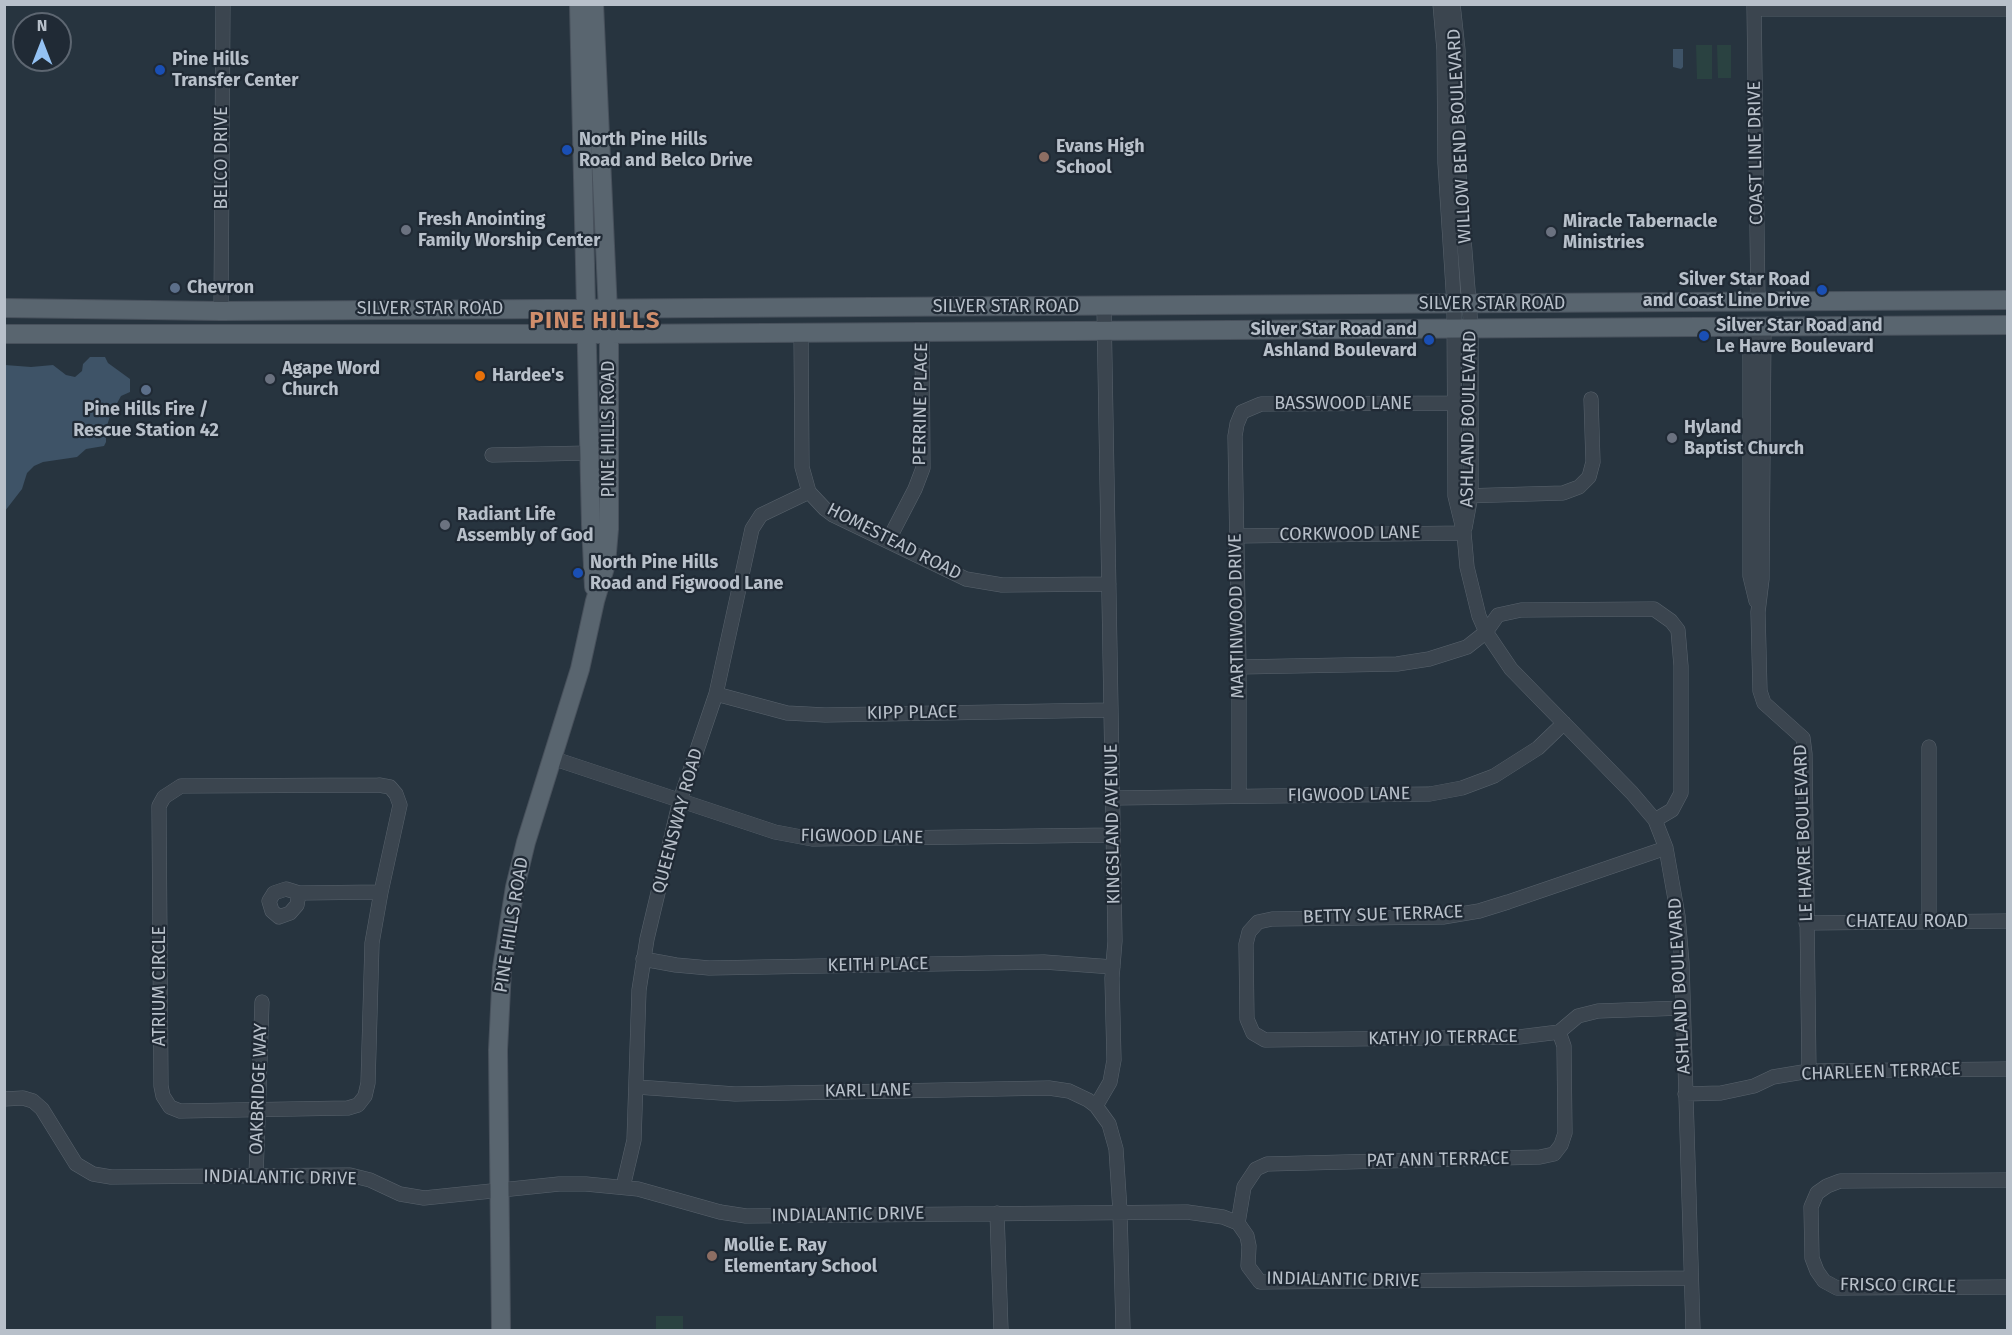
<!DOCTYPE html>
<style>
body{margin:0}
#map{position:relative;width:2012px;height:1335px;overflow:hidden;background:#27343f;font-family:"Fira Sans",sans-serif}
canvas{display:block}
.frame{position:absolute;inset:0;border:6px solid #b8c0ca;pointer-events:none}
.north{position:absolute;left:12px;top:12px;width:60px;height:60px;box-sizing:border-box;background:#202a35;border:2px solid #5d6671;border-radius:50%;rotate:0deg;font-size:16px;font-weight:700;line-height:24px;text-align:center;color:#b8c0ca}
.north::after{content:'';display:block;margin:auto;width:21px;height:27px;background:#94c2f3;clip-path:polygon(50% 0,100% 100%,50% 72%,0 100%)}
</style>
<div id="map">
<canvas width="2012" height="1335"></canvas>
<div class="frame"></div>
<div class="north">N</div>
</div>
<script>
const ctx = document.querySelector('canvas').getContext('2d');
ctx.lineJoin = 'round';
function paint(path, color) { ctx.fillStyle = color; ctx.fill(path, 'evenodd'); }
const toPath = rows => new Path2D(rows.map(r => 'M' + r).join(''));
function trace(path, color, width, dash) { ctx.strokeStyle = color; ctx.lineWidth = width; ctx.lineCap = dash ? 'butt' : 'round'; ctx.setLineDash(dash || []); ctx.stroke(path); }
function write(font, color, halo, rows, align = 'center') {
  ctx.font = font + ' "Fira Sans",sans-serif'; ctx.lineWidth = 4.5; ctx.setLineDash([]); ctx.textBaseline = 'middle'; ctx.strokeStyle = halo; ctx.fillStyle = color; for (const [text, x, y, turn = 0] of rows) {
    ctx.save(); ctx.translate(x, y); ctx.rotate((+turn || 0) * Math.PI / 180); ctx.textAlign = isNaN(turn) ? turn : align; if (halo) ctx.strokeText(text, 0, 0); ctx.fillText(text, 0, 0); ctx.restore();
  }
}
const green = toPath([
 [1696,45,1712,45,1712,79,1697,79],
 [1717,45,1731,45,1731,78,1718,78],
 [656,1316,683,1316,683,1330,656,1330]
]);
const water = toPath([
 [1673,49,1683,49,1683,67,1681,69,1673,67],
 [90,357,105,357,108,363,130,379,130,392,121,396,110,416,106,429,106,442,104,446,86,449,77,457,43,462,34,466,27,473,22,489,5,511,5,365,31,367,53,365,66,375,75,377,82,371,83,364]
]);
const minor = toPath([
 [1440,4,1444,50,1445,163,1454,304,1455,496,1464,533,1467,567,1479,616,1486,632,1511,669,1632,793,1655,820,1666,848,1678,916,1682,963,1693,1330],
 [1453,4,1458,50,1458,163,1471,328,1471,495,1465,528],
 [1754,4,1758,302],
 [1754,9,2008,9],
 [221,311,223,4],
 [1750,326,1750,576,1756,601],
 [1764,326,1762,579,1758,612,1760,691,1764,703,1803,738,1805,754,1809,1071],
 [801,332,802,467,809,492,825,509,833,515,966,579,1002,585,1109,584],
 [492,455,590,453],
 [1463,496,1563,493,1579,487,1589,477,1593,462,1591,399],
 [1236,536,1464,533],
 [888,541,915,489,923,468,922,331],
 [1239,667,1397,664,1429,659,1467,647,1486,632,1498,615,1521,610,1654,609,1671,621,1678,630,1681,666,1681,793,1672,810,1655,820],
 [716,694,787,713,825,715,1111,710],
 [1929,747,1929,922],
 [552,758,775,832,812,839,1113,835],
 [379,785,390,787,396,794,400,805,381,892,372,943,368,1083,365,1096,358,1105,348,1108,180,1111,170,1107,163,1096,161,1086,159,806,164,797,181,786,379,785],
 [1239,796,1239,667,1235,436,1237,424,1242,412,1261,404,1471,403],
 [1113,798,1430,794,1462,788,1494,776,1538,748,1564,723],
 [1666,848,1508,902,1479,911,1443,917,1272,919,1258,922,1249,932,1246,944,1247,1019,1253,1033,1265,1040,1519,1037,1559,1032,1578,1016,1598,1011,1683,1008],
 [299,893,297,905,290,913,279,917,272,911,269,901,274,893,286,889,299,893,381,892],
 [1806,923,2008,921],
 [643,959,676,965,709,968,1044,962,1113,967],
 [637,1087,735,1094,1049,1088,1069,1091,1088,1100,1096,1106,1109,1124,1116,1149,1120,1211,1123,1330],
 [1685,1094,1721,1093,1754,1086,1773,1077,1809,1071,2008,1069],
 [4,1099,23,1098,33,1101,42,1109,76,1164,93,1174,111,1177,350,1175,370,1180,400,1194,424,1198,559,1184,586,1184,638,1189,720,1212,746,1216,1187,1212,1223,1217,1238,1223,1247,1236,1249,1246,1248,1266,1260,1282,1691,1278],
 [1096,1106,1110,1082,1114,1060,1112,978,1115,941,1104,307],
 [256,1176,262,1002],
 [2008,1180,1840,1181,1827,1186,1817,1193,1811,1207,1812,1258,1817,1271,1824,1281,1837,1288,2008,1287],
 [623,1187,634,1140,639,990,647,939,680,800,716,694,752,529,761,515,809,492],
 [997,1213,1001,1330],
 [1238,1223,1244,1187,1256,1169,1267,1164,1540,1157,1554,1154,1561,1145,1565,1133,1564,1046,1559,1032]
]);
const major = toPath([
 [579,4,591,524,594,587],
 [4,308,221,311,2008,300],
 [4,334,609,334,2008,325],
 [501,1330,498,1050,502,968,515,887,526,842,580,669,595,601,606,564,609,529,609,334,594,4]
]);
const markers = [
 [160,70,6,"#1a4fb4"],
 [567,150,6,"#1a4fb4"],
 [1044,157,6,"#8d6e63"],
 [406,230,6,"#6b7280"],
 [1551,232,6,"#6b7280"],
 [175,288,6,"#5c6f8a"],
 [1822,290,6,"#1a4fb4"],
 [1704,336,6,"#1a4fb4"],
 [1429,340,6,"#1a4fb4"],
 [480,376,6,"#e8710a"],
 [270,379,6,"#6b7280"],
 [146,390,6,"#5c6f8a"],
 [1672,438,6,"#6b7280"],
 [445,525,6,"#6b7280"],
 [578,573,6,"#1a4fb4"],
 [712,1256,6,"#8d6e63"]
];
const poiNames = [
 ["Pine Hills",172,60],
 ["Transfer Center",172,81],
 ["North Pine Hills",579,140],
 ["Road and Belco Drive",579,161],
 ["Evans High",1056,147],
 ["School",1056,168],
 ["Fresh Anointing",418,220],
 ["Family Worship Center",418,241],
 ["Miracle Tabernacle",1563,222],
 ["Ministries",1563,243],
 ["Silver Star Road",1810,280,"right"],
 ["and Coast Line Drive",1810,301,"right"],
 ["Chevron",187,288],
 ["Silver Star Road and",1716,326],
 ["Le Havre Boulevard",1716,347],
 ["Silver Star Road and",1417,330,"right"],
 ["Ashland Boulevard",1417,351,"right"],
 ["Agape Word",282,369],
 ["Church",282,390],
 ["Hardee's",492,376],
 ["Pine Hills Fire /",146,410,"center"],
 ["Rescue Station 42",146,431,"center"],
 ["Hyland",1684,428],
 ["Baptist Church",1684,449],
 ["Radiant Life",457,515],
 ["Assembly of God",457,536],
 ["North Pine Hills",590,563],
 ["Road and Figwood Lane",590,584],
 ["Mollie E. Ray",724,1246],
 ["Elementary School",724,1267]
];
const streetNames = [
 ["WILLOW BEND BOULEVARD",1460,136,-93],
 ["COAST LINE DRIVE",1756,153,-91],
 ["BELCO DRIVE",222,158,-90],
 ["SILVER STAR ROAD",1492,304],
 ["SILVER STAR ROAD",1006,307],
 ["SILVER STAR ROAD",430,309],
 ["PERRINE PLACE",921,404,-89],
 ["BASSWOOD LANE",1343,404],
 ["ASHLAND BOULEVARD",1469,419,-89],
 ["PINE HILLS ROAD",609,429,-90],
 ["CORKWOOD LANE",1350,534,-1],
 ["HOMESTEAD ROAD",894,542,27],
 ["MARTINWOOD DRIVE",1237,616,-91],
 ["KIPP PLACE",912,713,-1],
 ["FIGWOOD LANE",1349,795,-1],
 ["QUEENSWAY ROAD",678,821,-75],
 ["KINGSLAND AVENUE",1113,824,-91],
 ["LE HAVRE BOULEVARD",1804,833,-92],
 ["FIGWOOD LANE",862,837,1],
 ["BETTY SUE TERRACE",1383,915,-2],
 ["CHATEAU ROAD",1907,922],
 ["PINE HILLS ROAD",512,925,-81],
 ["KEITH PLACE",878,965,-1],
 ["ATRIUM CIRCLE",160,986,-90],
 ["ASHLAND BOULEVARD",1680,986,-93],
 ["KATHY JO TERRACE",1443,1038,-1],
 ["CHARLEEN TERRACE",1881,1072,-2],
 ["OAKBRIDGE WAY",259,1089,-88],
 ["KARL LANE",868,1091,-1],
 ["PAT ANN TERRACE",1438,1160,-1],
 ["INDIALANTIC DRIVE",280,1178,1],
 ["INDIALANTIC DRIVE",848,1215,-1],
 ["INDIALANTIC DRIVE",1343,1280,1],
 ["FRISCO CIRCLE",1898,1286,1]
];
const districtNames = [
 ["PINE HILLS",595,321]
];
paint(green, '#2a4241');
paint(water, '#3e5367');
trace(minor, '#59636d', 15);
trace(major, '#48515c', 20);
trace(minor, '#3b454f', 14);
trace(major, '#59656f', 18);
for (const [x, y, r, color] of markers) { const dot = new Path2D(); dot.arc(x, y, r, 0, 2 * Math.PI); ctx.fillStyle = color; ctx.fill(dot); trace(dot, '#202a35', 2); }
write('bold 18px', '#b8c0ca', '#202a35', poiNames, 'left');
write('18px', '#b8c0ca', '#202a35', streetNames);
ctx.letterSpacing = '1.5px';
write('bold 24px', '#d08e6c', '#202a35', districtNames);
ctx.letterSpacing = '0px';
</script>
